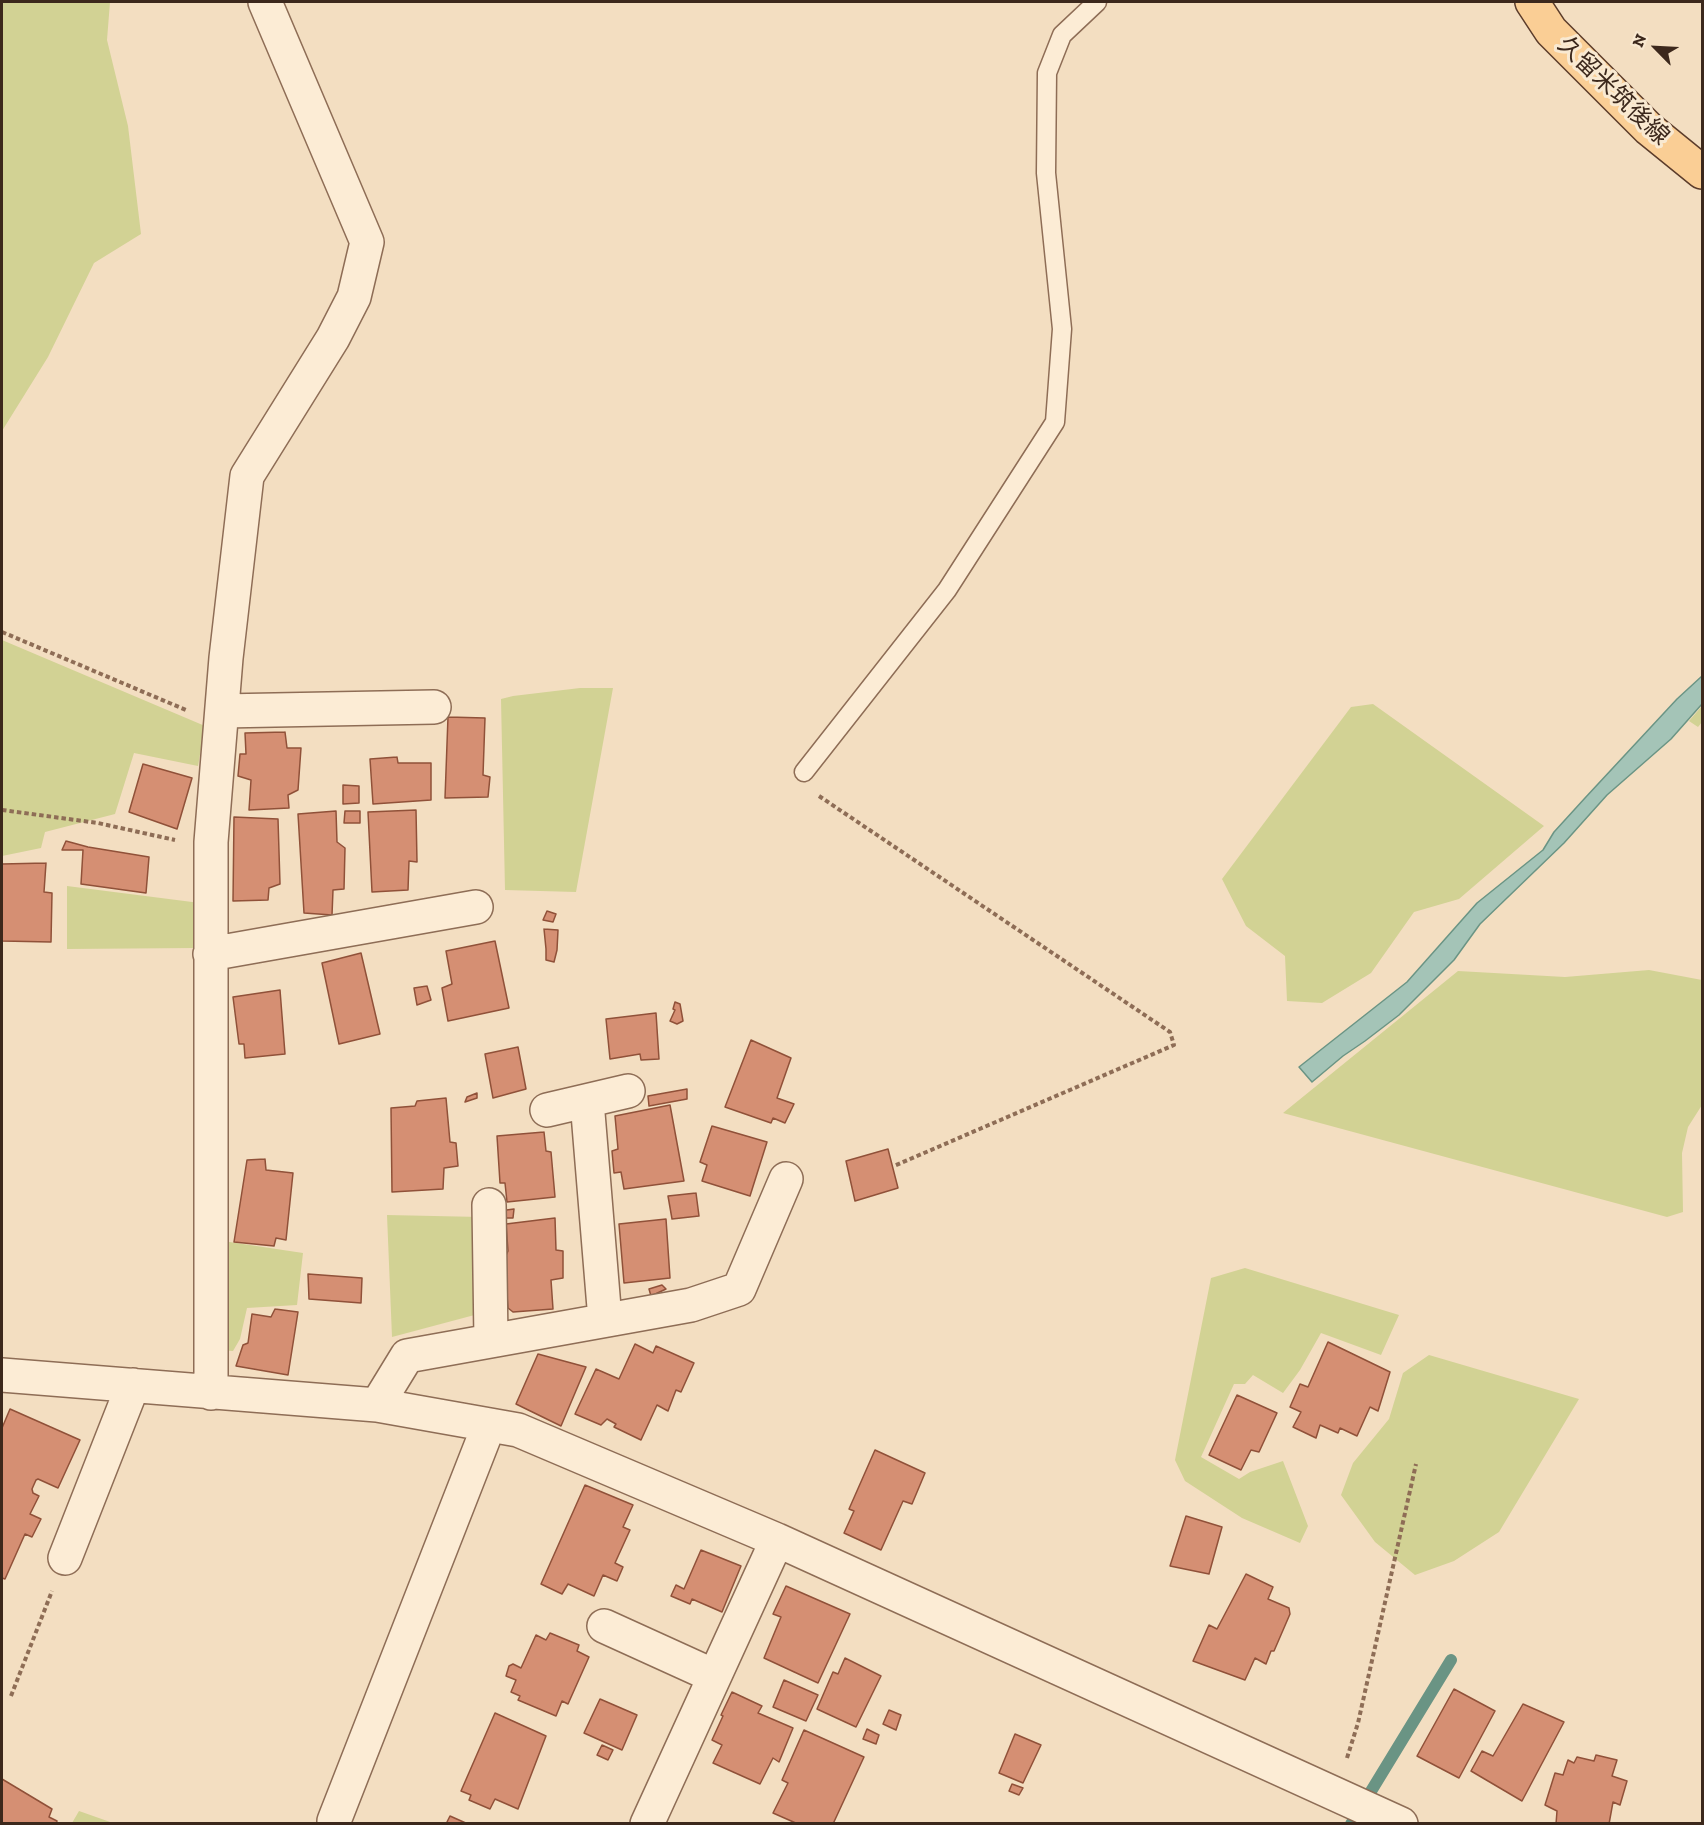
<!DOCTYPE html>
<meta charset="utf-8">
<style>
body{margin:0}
#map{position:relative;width:1704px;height:1825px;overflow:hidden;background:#f3dec1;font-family:"Zilla Slab",serif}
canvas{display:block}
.frame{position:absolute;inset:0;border:3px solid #3c281c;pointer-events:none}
.north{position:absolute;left:1626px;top:18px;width:60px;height:60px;-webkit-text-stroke:4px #f9e9d1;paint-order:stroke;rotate:294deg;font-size:16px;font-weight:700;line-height:24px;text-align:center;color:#3c281c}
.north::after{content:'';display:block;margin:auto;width:21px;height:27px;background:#3c281c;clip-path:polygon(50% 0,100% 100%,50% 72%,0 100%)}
</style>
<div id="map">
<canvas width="1704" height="1825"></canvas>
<div class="frame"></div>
<div class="north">N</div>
</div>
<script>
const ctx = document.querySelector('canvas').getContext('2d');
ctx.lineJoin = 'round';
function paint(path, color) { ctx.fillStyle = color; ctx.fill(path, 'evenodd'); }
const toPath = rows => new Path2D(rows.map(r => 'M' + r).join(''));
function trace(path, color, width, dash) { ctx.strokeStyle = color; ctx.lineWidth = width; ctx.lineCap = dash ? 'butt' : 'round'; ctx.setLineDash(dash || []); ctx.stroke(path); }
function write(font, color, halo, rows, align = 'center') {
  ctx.font = font + ' "Zilla Slab","Noto Sans JP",serif'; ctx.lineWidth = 6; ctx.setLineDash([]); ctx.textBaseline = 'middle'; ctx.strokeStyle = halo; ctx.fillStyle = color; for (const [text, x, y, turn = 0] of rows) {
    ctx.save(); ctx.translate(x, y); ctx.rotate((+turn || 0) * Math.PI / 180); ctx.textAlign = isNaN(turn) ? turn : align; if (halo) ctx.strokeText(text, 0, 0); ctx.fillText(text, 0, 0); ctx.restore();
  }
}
const green = toPath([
 [2,2,110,2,107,40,128,126,141,234,94,263,48,357,2,431],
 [2,640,205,726,198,766,134,753,115,814,45,832,41,848,2,856],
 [580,688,613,688,576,892,505,890,501,699,513,696],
 [1373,704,1544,826,1459,899,1414,912,1371,973,1322,1003,1287,1001,1285,956,1246,926,1222,879,1351,707],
 [1702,706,1702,722,1698,727,1689,721],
 [67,886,200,903,195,948,67,949],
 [1649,970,1702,980,1702,1105,1688,1127,1682,1153,1683,1212,1667,1217,1283,1113,1458,971,1565,977],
 [387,1215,481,1217,482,1313,392,1337],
 [223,1241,303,1253,297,1305,247,1308,240,1339,233,1351,216,1350],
 [1245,1268,1399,1315,1381,1355,1321,1333,1300,1370,1283,1393,1253,1375,1245,1384,1234,1384,1201,1457,1239,1479,1250,1472,1283,1461,1308,1526,1300,1543,1242,1518,1185,1481,1175,1460,1211,1278],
 [1429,1355,1579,1399,1499,1532,1454,1561,1415,1575,1375,1542,1341,1495,1353,1463,1389,1419,1403,1373],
 [79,1811,113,1823,72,1823]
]);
const water = toPath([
 [1702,676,1702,704,1671,739,1607,795,1564,843,1480,924,1454,960,1399,1015,1365,1041,1343,1056,1312,1082,1299,1067,1407,982,1477,903,1543,850,1554,832,1585,798,1677,699,1702,676]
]);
const stream = toPath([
 [1351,1824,1451,1660]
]);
const building = toPath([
 [448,717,485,718,483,775,490,777,488,797,445,798,448,717],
 [285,732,287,748,301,748,298,790,288,795,289,808,249,810,251,780,238,776,240,754,246,754,245,733,285,732],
 [397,757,398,763,431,763,431,800,373,804,370,759,397,757],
 [143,764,192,778,177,829,129,812,143,764],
 [343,785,359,786,359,803,343,804,343,785],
 [416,810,417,862,409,861,408,890,372,892,368,812,416,810],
 [336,811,337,842,345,848,344,889,333,890,332,915,304,913,298,814,336,811],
 [345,811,360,811,360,823,344,823,345,811],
 [234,817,278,819,280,884,269,888,268,900,233,901,234,817],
 [66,841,88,847,149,857,146,893,81,884,83,850,62,850,66,841],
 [46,863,44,892,52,893,51,942,2,941,2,864,46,863],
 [547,911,556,914,553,922,543,920,547,911],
 [544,929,558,930,557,950,554,962,546,960,546,949,544,929],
 [495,941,509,1008,448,1021,442,988,452,984,446,951,495,941],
 [361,953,380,1034,339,1044,322,963,361,953],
 [427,986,431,1000,417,1005,414,988,427,986],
 [280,990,285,1054,245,1058,244,1044,239,1044,233,997,280,990],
 [675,1002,680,1004,683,1021,677,1024,670,1021,675,1010,673,1009,675,1002],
 [656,1013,659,1059,641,1060,640,1054,610,1059,606,1019,656,1013],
 [751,1040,791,1058,777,1098,794,1104,785,1123,773,1118,771,1123,725,1107,751,1040],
 [518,1047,526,1089,493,1098,485,1054,518,1047],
 [687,1089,687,1099,649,1106,648,1096,687,1089],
 [477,1093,477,1098,465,1102,467,1097,477,1093],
 [446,1098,450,1142,456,1143,458,1166,444,1168,443,1189,392,1192,391,1108,415,1106,417,1101,446,1098],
 [670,1105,684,1181,624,1189,621,1172,614,1173,612,1151,618,1149,615,1116,670,1105],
 [712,1126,767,1142,750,1196,702,1181,707,1165,700,1162,712,1126],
 [544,1132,546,1151,551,1152,555,1197,507,1202,505,1183,500,1183,497,1136,544,1132],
 [888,1149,898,1188,855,1201,846,1161,888,1149],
 [265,1159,266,1170,293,1173,286,1240,276,1238,274,1246,234,1242,247,1160,265,1159],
 [696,1193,699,1216,672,1219,668,1196,696,1193],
 [514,1209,513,1218,501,1218,499,1211,514,1209],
 [555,1218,556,1250,563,1251,563,1278,551,1280,553,1309,513,1312,508,1308,504,1260,508,1251,506,1224,555,1218],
 [666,1219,670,1278,624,1283,619,1224,666,1219],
 [308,1274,362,1278,361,1303,309,1299,308,1274],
 [662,1285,666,1289,651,1296,649,1289,662,1285],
 [275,1309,298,1312,288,1375,236,1366,243,1345,248,1343,252,1314,271,1317,275,1309],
 [1328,1342,1390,1372,1378,1411,1370,1407,1357,1436,1340,1428,1338,1433,1320,1425,1316,1438,1293,1427,1301,1412,1290,1407,1300,1384,1308,1387,1328,1342],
 [635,1344,653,1353,656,1346,694,1363,681,1392,676,1390,668,1411,657,1405,641,1440,614,1427,616,1424,607,1419,601,1425,575,1414,596,1369,619,1379,635,1344],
 [538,1354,586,1367,561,1426,516,1404,538,1354],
 [1237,1395,1277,1413,1259,1452,1251,1450,1241,1470,1209,1455,1237,1395],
 [10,1409,80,1440,58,1488,38,1479,36,1480,32,1489,33,1493,39,1496,30,1514,41,1519,32,1537,25,1534,5,1579,2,1578,2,1428,10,1409],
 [875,1450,925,1473,912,1504,903,1501,881,1550,844,1533,854,1511,849,1509,875,1450],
 [585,1485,633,1505,623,1527,630,1530,615,1563,623,1567,617,1581,603,1575,594,1596,568,1584,562,1594,541,1584,585,1485],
 [1186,1516,1222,1527,1209,1574,1170,1566,1186,1516],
 [701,1550,741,1566,722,1612,692,1599,690,1604,671,1596,676,1585,684,1589,701,1550],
 [1246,1574,1273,1587,1268,1599,1289,1608,1290,1614,1274,1651,1271,1651,1266,1664,1255,1658,1245,1680,1193,1661,1209,1625,1217,1629,1246,1574],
 [786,1586,850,1614,818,1683,764,1658,781,1617,773,1614,786,1586],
 [550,1633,579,1645,577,1651,589,1657,568,1704,562,1701,556,1716,518,1700,520,1696,511,1692,516,1680,506,1676,509,1666,513,1664,521,1668,536,1635,546,1640,550,1633],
 [845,1658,881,1676,856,1727,817,1709,833,1672,838,1674,845,1658],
 [784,1680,818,1695,806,1721,773,1707,784,1680],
 [1454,1689,1495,1711,1459,1778,1417,1756,1454,1689],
 [732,1692,762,1706,758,1713,793,1728,779,1762,773,1758,760,1784,713,1763,722,1745,712,1740,723,1716,721,1715,732,1692],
 [600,1699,637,1715,622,1750,584,1733,600,1699],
 [1523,1704,1564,1722,1522,1801,1471,1771,1482,1751,1493,1756,1523,1704],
 [889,1710,901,1715,896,1730,883,1724,889,1710],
 [495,1713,546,1736,518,1809,495,1799,490,1809,469,1800,471,1795,461,1791,495,1713],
 [867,1729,879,1735,876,1744,863,1739,867,1729],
 [804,1730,864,1757,833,1824,798,1824,773,1813,788,1783,782,1780,804,1730],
 [1015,1734,1041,1745,1023,1783,999,1773,1015,1734],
 [602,1745,613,1750,608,1760,597,1755,602,1745],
 [1596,1755,1617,1760,1612,1776,1627,1781,1620,1805,1613,1802,1609,1824,1556,1824,1557,1811,1545,1805,1555,1773,1563,1775,1568,1760,1574,1763,1577,1757,1594,1761,1596,1755],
 [2,1779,52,1809,49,1817,57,1821,56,1824,2,1824,2,1779],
 [1012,1784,1023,1788,1019,1795,1009,1791,1012,1784],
 [450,1816,468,1824,446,1824,450,1816]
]);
const path = toPath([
 [2,632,186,710],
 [819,796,1170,1032,1174,1045,894,1166],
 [2,810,98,823,175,840],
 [11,1696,52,1591],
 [1347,1758,1358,1723,1416,1464]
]);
const lane = toPath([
 [804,772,947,590,1055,422,1062,329,1046,173,1047,73,1062,35,1097,2]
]);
const street = toPath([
 [222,711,434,707],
 [210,954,476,907],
 [587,1101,605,1320],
 [547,1110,628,1091],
 [489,1205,491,1340],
 [2,1375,377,1405,518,1430,777,1540,1401,1824],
 [211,1393,211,842,226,658,247,476,333,338,354,297,367,242,265,2],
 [377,1405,407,1356,691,1305,739,1289,786,1179],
 [65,1558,133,1385],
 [604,1626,714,1676],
 [334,1821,489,1425],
 [647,1824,777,1540]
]);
const primary = toPath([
 [1532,2,1551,31,1649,129,1702,172]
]);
const streetNames = [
 ["久留米筑後線",1613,91,44]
];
paint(green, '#d2d294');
paint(water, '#a4c4b7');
trace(water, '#6a9484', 1.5);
trace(stream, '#6a9484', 12);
paint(building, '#d58f73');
trace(building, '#905139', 1.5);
trace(lane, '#8e6d56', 21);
trace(street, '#8e6d56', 36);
trace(primary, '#5b3c2b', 36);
trace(path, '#8e6d56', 4, [4.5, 3]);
trace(lane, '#fcecd5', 18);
trace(street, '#fcecd5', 33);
trace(primary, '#face95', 33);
write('24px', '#3c281c', '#f9e9d1', streetNames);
</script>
